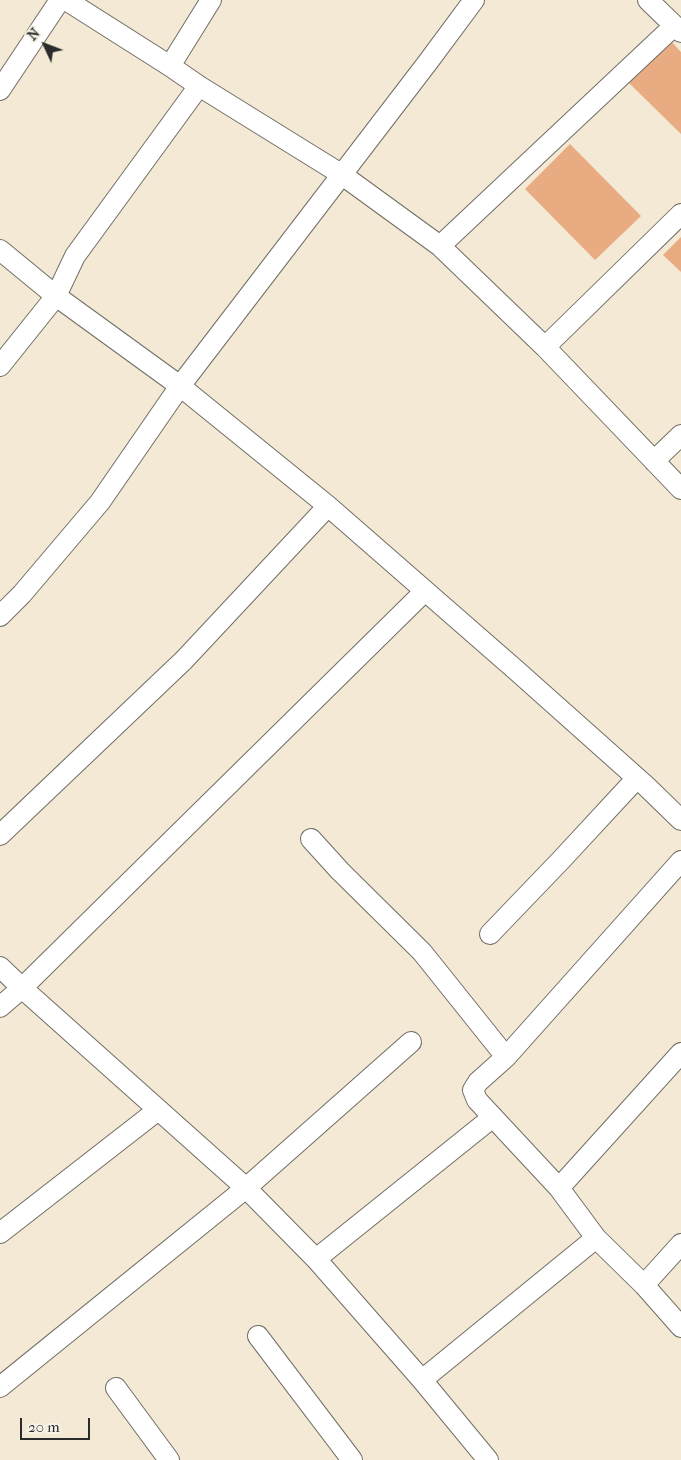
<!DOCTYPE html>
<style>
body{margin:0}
#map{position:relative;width:681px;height:1460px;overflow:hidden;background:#f3e9d4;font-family:"IM FELL French Canon",serif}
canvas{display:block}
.north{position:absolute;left:20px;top:20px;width:50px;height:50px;-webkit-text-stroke:4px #f7f3e8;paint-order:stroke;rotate:313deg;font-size:14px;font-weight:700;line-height:20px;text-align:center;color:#2b2b2b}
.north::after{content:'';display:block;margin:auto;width:18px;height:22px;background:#2b2b2b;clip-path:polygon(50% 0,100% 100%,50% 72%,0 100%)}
.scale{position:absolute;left:20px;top:1418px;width:70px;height:22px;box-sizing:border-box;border:2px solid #2b2b2b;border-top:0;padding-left:6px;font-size:15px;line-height:18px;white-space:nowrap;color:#2b2b2b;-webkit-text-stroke:4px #f7f3e8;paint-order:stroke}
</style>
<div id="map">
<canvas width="681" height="1460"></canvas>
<div class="north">N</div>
<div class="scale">20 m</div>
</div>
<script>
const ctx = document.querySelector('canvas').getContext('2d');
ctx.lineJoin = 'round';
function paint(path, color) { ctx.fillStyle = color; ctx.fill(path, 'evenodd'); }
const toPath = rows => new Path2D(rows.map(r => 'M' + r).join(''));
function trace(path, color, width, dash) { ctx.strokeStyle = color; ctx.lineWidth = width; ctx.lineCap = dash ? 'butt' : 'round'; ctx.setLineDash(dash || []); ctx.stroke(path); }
const building = toPath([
 [669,39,681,52,681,134,628,82],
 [570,144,641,216,595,260,525,189],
 [681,237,681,272,663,255]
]);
const minor = toPath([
 [66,0,170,66,199,86,341,174,440,246,545,347,681,489],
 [648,0,681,32],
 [170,66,211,0],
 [0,90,60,0],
 [440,246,674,26],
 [0,250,56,296,180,386,328,506,517,671,646,786,681,820],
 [545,347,681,214],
 [0,366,56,296,75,256,199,86],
 [654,461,681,435],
 [0,616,22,594,100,502,180,386,428,62,474,0],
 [0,835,184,660,328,506],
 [311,839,340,871,422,952,506,1057],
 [681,861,506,1057,478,1082,473,1090,477,1100,559,1188,596,1238,644,1285,681,1327],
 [490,934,562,859,637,778],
 [0,967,22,988,246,1188,316,1259,422,1380,488,1460],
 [0,1007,22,988,425,591],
 [559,1188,681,1053],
 [0,1233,158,1110],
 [316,1259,493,1117],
 [644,1285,681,1244],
 [258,1336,352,1460],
 [422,1380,596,1238],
 [0,1387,246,1188,411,1042],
 [116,1388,169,1460]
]);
paint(building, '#e9ab82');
trace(minor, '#716e66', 22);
trace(minor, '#fff', 20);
</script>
